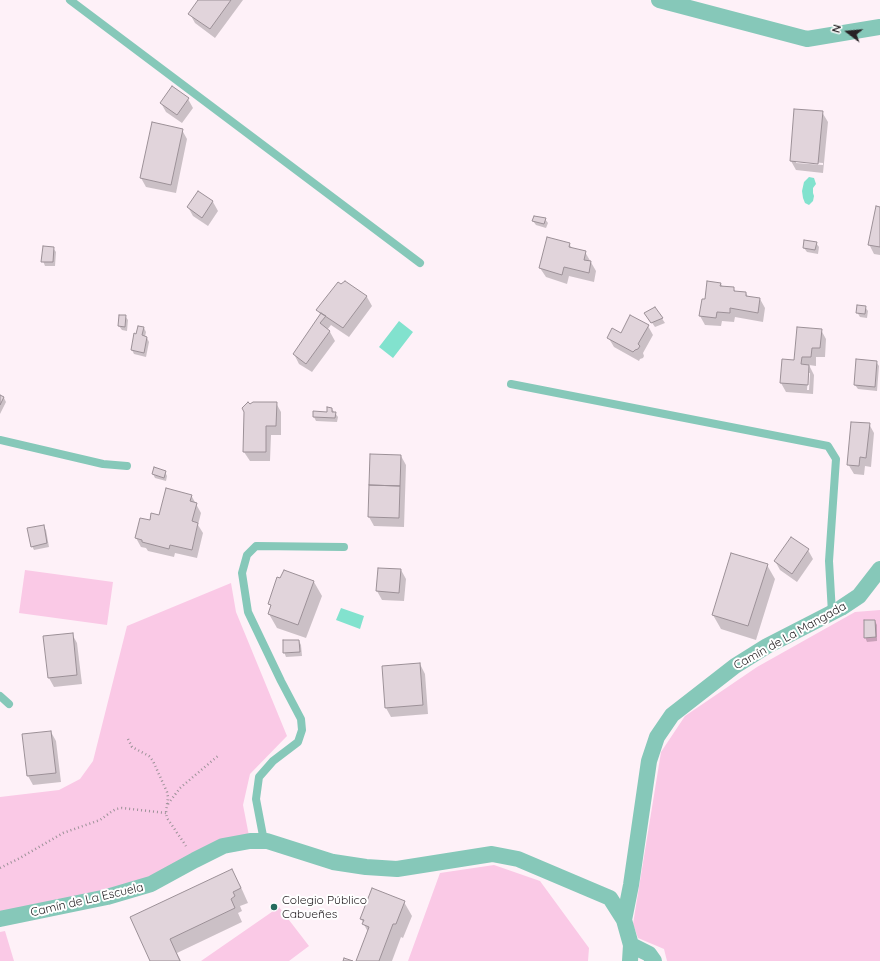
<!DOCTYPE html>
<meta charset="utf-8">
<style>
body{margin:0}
#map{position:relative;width:880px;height:961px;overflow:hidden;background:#fef1f8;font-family:Quicksand,sans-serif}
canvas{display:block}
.north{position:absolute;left:828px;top:12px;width:40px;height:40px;-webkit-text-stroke:3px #fff;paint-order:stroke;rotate:286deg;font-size:11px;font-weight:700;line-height:16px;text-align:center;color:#272225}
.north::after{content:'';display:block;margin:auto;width:14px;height:18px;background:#272225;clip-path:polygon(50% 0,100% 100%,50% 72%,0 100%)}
</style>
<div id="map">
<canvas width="880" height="961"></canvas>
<div class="north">N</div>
</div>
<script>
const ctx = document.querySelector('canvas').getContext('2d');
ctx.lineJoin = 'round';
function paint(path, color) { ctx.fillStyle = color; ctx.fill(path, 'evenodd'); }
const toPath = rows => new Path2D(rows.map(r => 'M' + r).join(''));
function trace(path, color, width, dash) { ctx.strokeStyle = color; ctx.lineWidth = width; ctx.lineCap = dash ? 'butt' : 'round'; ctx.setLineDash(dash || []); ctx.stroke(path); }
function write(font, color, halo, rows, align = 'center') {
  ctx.font = font + ' Quicksand,sans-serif'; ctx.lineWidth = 4; ctx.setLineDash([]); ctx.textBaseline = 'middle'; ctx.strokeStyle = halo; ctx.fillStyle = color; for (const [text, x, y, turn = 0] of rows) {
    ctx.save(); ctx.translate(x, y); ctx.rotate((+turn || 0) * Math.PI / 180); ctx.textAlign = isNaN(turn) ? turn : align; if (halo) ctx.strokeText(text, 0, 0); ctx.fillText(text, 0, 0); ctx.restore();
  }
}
const green = toPath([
 [25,570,113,582,107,625,19,613],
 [231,583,236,612,287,736,250,774,243,805,250,841,151,884,0,919,0,797,59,790,80,779,93,761,127,626],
 [880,610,880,961,667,961,664,949,638,938,633,924,661,752,685,716,757,667,855,612],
 [494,865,540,881,589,948,588,961,408,961,440,873],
 [279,907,309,946,289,961,201,961],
 [5,931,14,961,0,961,0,932]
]);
const water = toPath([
 [809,177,814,178,816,184,813,188,813,193,814,196,813,201,809,205,805,203,803,198,802,191,804,182],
 [399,321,413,332,393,358,379,347],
 [341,608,364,616,360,629,336,620]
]);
const shadow = toPath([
 [199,0,243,0,215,38,195,23,190,14],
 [188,99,193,108,182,123,166,112,161,103],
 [822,112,828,122,823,173,796,170,791,161],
 [796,161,823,163,823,165,796,163],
 [182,130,187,139,176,193,146,187,141,178],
 [198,192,213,202,218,211,208,226,193,216,188,207],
 [880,208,880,255,874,254,869,244],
 [545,219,548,223,546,228,536,225,533,221],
 [816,243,819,247,818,254,807,252,804,248],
 [569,244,572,248,585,252,596,271,594,282,569,276,567,284,546,277,540,268],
 [53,248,56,252,55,266,45,266,43,261],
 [345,282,367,297,372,306,349,337,331,325,327,330,330,332,335,341,312,372,299,364,294,354,321,316,318,310],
 [721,284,723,287,733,288,736,292,746,293,748,297,760,299,765,308,763,322,735,317,734,322,722,321,721,326,705,325,700,316,706,301],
 [865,307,868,311,867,318,860,317,857,312],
 [655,308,665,323,655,327,648,317],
 [125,316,128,320,127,331,122,330,119,326],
 [648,326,653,335,643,353,644,356,643,358,640,359,639,361,614,347,608,337],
 [144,328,146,332,145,337,147,338,149,342,146,357,134,354,132,350,137,335],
 [821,330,826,339,825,357,816,357,816,366,809,365,814,375,813,394,786,392,781,383,783,360,795,361],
 [808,373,810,373,809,390,807,390],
 [876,362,879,366,877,391,858,389,855,385],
 [0,396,4,398,6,402,0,414],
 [276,403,281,412,281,435,271,435,270,461,250,461,244,452,250,405],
 [332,409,338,417,337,422,316,421,314,417,328,413],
 [869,424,874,433,871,467,865,466,864,475,854,474,848,464],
 [401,456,406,465,404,527,374,526,369,517],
 [165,472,167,476,166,481,155,478,153,474],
 [191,495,201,513,198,525,203,533,197,558,175,553,174,557,148,551,146,548,141,547,136,538,150,521,160,516],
 [43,526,46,530,49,547,34,550,32,546],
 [808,550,813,559,797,582,780,570,775,561],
 [767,565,775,579,756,640,721,629,713,615],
 [401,570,406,579,404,601,382,600,377,591],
 [314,582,322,596,306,638,277,628,269,614,272,608,269,603],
 [875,621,877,625,877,641,867,642,865,637],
 [72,634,77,643,82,684,54,687,49,678],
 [299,641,301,645,302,656,286,657,284,652],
 [420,664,425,674,428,714,391,717,386,708],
 [51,732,56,741,61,782,33,785,28,776],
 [232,871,240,885,248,903,240,906,242,911,238,913,242,922,177,953,181,961,151,961,131,918],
 [373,890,404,902,412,916,403,938,401,937,392,961,357,961,368,932,361,919]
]);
const building = toPath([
 [198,0,231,0,210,29,188,14,198,0],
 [172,86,189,98,177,115,160,103,172,86],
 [794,109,823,111,818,164,790,161,794,109],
 [152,122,183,129,171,185,140,178,152,122],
 [198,191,213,201,202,218,187,207,198,191],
 [876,206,880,207,880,247,868,245,876,206],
 [534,216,546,218,544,224,532,221,534,216],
 [547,237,570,243,569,247,586,251,584,260,591,261,589,273,564,267,562,275,539,268,547,237],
 [804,240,817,242,815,250,803,248,804,240],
 [43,246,54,247,53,262,41,262,43,246],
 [345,281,367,296,343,328,316,310,338,282,341,284,345,281],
 [707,281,721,283,720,286,734,287,734,291,746,292,746,296,760,298,758,313,730,308,730,313,717,312,716,318,699,316,702,299,705,299,707,281],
 [857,305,866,306,865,314,856,313,857,305],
 [655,307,663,318,651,323,644,313,655,307],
 [321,313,326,316,320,323,330,331,306,364,293,354,321,313],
 [119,315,126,315,125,327,118,326,119,315],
 [630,315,649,325,638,344,640,346,638,349,635,350,633,352,607,338,612,328,621,333,630,315],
 [138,326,144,327,142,335,147,337,144,353,131,350,134,333,136,334,138,326],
 [797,327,822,329,820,348,812,348,811,357,802,357,801,364,809,365,808,385,780,383,782,359,794,360,797,327],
 [856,359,877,361,875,387,854,385,856,359],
 [0,395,4,397,0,405,0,395],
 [248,402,250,404,253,402,277,402,276,426,266,426,266,452,243,452,244,412,242,408,248,402],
 [327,407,332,408,332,412,336,412,335,418,313,417,313,411,327,412,327,407],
 [851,422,870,423,866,458,860,457,859,466,847,465,851,422],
 [370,454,401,455,400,486,369,485,370,454],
 [154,467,166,471,164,478,152,474,154,467],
 [369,485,400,486,399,518,368,517,369,485],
 [166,488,192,495,190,501,197,503,192,521,198,523,192,550,170,545,169,549,142,542,142,540,135,538,140,518,150,520,151,513,159,515,166,488],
 [44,525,47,543,31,547,27,528,44,525],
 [791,537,809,549,792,574,774,561,791,537],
 [731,553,768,564,748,626,712,615,731,553],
 [378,568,401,569,399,593,376,591,378,568],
 [284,570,314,581,298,625,268,614,271,605,268,604,277,577,280,578,284,570],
 [864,620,875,620,876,637,864,638,864,620],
 [73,633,77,675,48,678,43,636,73,633],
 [283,640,299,640,300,652,283,653,283,640],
 [420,663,423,705,385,708,382,666,420,663],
 [51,731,56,773,27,776,22,734,51,731],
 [232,869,241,888,233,892,235,896,231,899,235,908,170,939,180,961,150,961,130,917,232,869],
 [372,888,405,901,396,924,393,924,379,961,356,961,369,927,362,924,364,920,360,919,372,888],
 [344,958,353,961,343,961,344,958]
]);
const path = toPath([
 [128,739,132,747,149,756,153,761,167,792,168,797,166,813,167,818,186,846],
 [168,804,180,788,219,755],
 [0,868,20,858,63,833,100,820,111,812,116,809,122,808,166,813]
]);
const service = toPath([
 [70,0,420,263],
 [511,384,828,446,836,459,829,561,832,613],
 [0,440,103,464,127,466],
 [0,696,9,704],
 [264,841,256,799,259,777,273,761,298,742,302,730,301,719,281,681,248,612,242,573,247,555,256,546,344,547]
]);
const minor = toPath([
 [659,0,807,39,880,27],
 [0,919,107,897,151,884,195,860,223,846,250,841,267,841,333,862,366,867,397,869,492,854,518,859,610,898,624,920,631,945,630,961],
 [624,920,631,885,649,761,657,737,672,715,735,666,767,646,841,608,859,596,880,569],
 [631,945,649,954,654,961]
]);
const markers = [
 [274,907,4,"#256a5d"]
];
const streetNames = [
 ["Camín de La Mangada",790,636,-29],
 ["Camín de La Escuela",87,900,-13]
];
const poiNames = [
 ["Colegio Público",282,900],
 ["Cabueñes",282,914]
];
paint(green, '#fac9e6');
paint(water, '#82e2ce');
paint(shadow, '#0003');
paint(building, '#e1d4db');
trace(building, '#9c9097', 1);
trace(path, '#9c9298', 2.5, [1, 3]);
trace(service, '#86c8b9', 8);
trace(minor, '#86c8b9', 16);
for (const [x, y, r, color] of markers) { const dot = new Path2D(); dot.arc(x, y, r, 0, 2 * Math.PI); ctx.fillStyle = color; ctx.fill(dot); trace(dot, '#fff', 1.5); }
write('12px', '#272225', '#fff', streetNames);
write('12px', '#272225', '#fff', poiNames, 'left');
</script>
